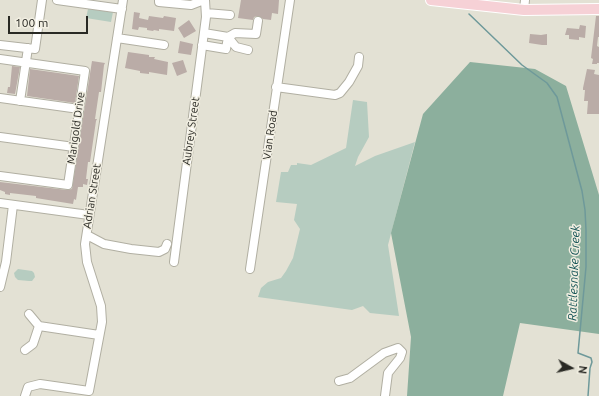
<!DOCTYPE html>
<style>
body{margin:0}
#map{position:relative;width:599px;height:396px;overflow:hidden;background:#e3e1d4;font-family:Ubuntu,sans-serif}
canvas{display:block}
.north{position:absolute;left:551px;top:348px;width:40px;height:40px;-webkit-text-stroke:3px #f1eee1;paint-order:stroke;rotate:98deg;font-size:11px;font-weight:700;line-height:16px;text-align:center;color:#292924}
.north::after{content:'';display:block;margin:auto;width:14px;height:18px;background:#292924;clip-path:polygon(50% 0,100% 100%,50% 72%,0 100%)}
.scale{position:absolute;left:8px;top:16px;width:80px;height:18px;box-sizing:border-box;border:2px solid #292924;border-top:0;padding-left:5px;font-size:12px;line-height:14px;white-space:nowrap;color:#292924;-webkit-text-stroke:3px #f1eee1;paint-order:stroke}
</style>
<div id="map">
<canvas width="599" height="396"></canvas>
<div class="north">N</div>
<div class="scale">100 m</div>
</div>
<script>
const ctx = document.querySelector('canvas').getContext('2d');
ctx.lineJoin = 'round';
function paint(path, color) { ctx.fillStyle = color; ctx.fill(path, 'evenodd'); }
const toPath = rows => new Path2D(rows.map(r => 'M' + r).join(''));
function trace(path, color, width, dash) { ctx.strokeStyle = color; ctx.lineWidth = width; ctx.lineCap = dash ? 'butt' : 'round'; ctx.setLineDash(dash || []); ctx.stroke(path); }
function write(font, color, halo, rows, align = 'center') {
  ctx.font = font + ' Ubuntu,sans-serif'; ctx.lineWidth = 3; ctx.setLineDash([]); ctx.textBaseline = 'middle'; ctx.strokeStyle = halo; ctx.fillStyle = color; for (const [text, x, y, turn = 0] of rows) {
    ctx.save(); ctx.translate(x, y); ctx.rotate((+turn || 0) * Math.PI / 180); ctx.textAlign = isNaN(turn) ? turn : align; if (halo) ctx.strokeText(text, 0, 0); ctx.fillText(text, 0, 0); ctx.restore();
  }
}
const green = toPath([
 [88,9,113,12,111,22,86,18],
 [353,100,367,102,369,137,358,157,355,166,375,156,415,142,388,245,399,316,370,313,363,306,352,310,258,297,261,288,268,282,281,278,286,271,293,258,300,229,294,220,297,204,276,202,281,172,288,172,291,165,297,165,297,163,311,165,346,148],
 [18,269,32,271,34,273,35,277,32,281,29,281,18,280,15,277,14,273]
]);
const forest = toPath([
 [470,62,535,69,566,86,599,195,599,334,520,323,503,396,407,396,411,337,391,233,423,114]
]);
const stream = toPath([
 [469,14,522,65,547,83,557,97,582,191,585,210,586,230,586,267,578,353,591,358,592,362,590,368,588,396]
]);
const building = toPath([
 [241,0,279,0,278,14,272,13,271,20,263,19,258,16,254,17,253,20,238,18],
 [134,12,140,13,139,18,148,20,149,16,163,18,164,16,176,18,174,31,159,29,159,31,154,30,153,31,147,30,147,28,139,27,138,30,132,29],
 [596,16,599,16,599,37,598,37,597,46,599,47,599,63,597,63,597,64,592,64,593,59,591,58],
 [189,20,196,31,184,38,178,28],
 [580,25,586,26,585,38,579,37,579,40,569,39,569,35,565,35,567,28,579,29],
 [530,34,541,35,547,34,547,45,542,45,529,43],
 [180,41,193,44,191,55,178,53],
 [128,52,149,55,149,57,155,57,154,59,168,62,167,75,149,72,149,74,140,73,140,71,125,68],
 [183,60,187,72,177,76,172,63],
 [92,61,105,63,104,65,101,92,99,92,95,119,97,119,96,121,90,162,88,162,86,179,88,179,87,185,83,184,83,187,78,187,76,200,74,199,73,204,36,198,36,196,10,193,10,195,5,194,5,192,0,190,0,182,67,190,72,189],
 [12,66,20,67,15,94,7,93,8,87,10,87],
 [30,69,79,76,75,103,27,96],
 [587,69,595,70,594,74,599,75,599,114,587,114,588,101,584,101,585,90,583,90,583,88]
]);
const minor = toPath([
 [57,0,122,9],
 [159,0,159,2,191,5,204,0],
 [524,10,525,0],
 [206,13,230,15],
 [117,38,164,45],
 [0,45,35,49,42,0],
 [202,45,226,49,228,37,204,33],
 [248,50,236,47,228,37,235,33,256,34,258,21],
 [0,59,85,71,68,185,0,176],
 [276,87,335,95,340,93,349,82,358,66,359,57],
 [0,98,79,109],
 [20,101,28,48],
 [0,137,74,147],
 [0,203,89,215],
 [87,235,104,244,131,249,159,252,165,249,167,244],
 [174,262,206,17,205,0],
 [250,269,290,0],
 [0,287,6,262,13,205],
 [29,314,39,326,99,335],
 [25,350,33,344,39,326],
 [339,381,350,378,384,353,398,348,402,352,400,358,388,373,385,396],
 [25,396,28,387,40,384,89,391,102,322,101,306,87,262,85,244,123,0]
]);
const major = toPath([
 [431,0,524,10,599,9]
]);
const streetNames = [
 ["Marigold Drive",76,128,-82],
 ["Aubrey Street",191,131,-82],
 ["Vian Road",270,135,-82],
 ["Adrian Street",92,196,-81]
];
const waterNames = [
 ["Rattlesnake Creek",574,273,-88]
];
paint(green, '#b6ccc0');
paint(forest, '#8caf9d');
trace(stream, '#6e999a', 1.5);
paint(building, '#baaca7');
trace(minor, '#b1afa2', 10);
trace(major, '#fff', 12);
trace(minor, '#fff', 8);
trace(major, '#f6d1d6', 10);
write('11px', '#292924', '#f1eee1', streetNames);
write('italic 12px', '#155456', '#f1eee1', waterNames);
</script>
